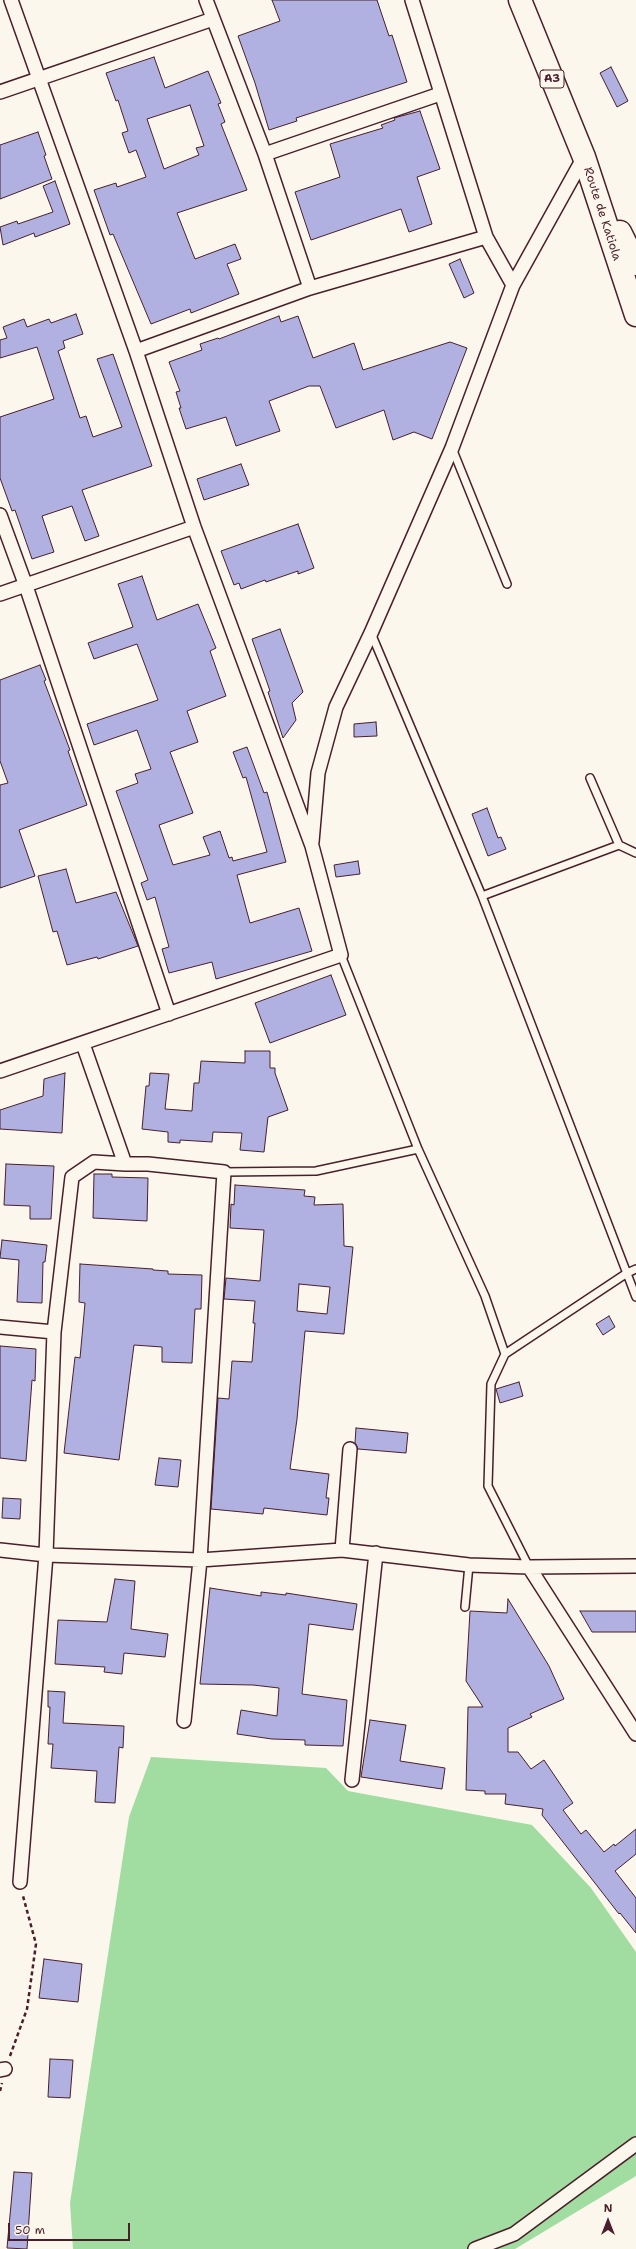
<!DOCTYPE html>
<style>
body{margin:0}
#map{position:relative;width:636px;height:2249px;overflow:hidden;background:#fbf7ec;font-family:"Shantell Sans",sans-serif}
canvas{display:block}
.north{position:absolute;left:588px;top:2201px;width:40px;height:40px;-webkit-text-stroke:3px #fbf7ec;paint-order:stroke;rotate:0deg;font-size:11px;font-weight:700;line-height:16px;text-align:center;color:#4a1f2b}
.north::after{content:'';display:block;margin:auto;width:14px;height:18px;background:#4a1f2b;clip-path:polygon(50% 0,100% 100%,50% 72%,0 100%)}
.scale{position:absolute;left:8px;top:2223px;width:122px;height:18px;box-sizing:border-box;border:2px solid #4a1f2b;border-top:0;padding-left:5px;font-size:12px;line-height:14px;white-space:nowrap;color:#4a1f2b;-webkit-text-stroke:3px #fbf7ec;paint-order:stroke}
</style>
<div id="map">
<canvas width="636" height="2249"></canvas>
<div class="north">N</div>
<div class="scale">50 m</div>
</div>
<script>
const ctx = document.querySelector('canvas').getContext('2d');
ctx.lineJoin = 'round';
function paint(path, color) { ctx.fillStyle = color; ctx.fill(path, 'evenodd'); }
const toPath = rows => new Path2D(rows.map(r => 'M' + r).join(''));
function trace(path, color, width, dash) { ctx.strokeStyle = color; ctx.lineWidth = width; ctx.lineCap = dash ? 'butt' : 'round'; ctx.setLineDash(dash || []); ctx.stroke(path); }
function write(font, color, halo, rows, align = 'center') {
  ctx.font = font + ' "Shantell Sans",sans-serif'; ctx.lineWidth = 3; ctx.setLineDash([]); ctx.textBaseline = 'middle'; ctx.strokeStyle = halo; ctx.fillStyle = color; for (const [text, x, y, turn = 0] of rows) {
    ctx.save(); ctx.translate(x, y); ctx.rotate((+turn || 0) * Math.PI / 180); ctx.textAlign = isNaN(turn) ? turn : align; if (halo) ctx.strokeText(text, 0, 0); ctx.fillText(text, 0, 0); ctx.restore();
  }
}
const green = toPath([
 [151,1757,326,1768,348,1791,532,1825,591,1888,636,1952,636,2176,515,2249,73,2249,70,2203,129,1817]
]);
const building = toPath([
 [272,0,377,0,389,36,392,35,407,82,296,118,297,121,269,130,255,83,238,36,280,21,272,0],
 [154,57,165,88,208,71,221,103,218,104,225,122,221,124,247,190,177,213,195,259,235,244,241,259,227,264,239,294,191,313,190,309,151,324,113,234,110,235,94,190,116,183,117,187,146,177,136,150,129,153,122,133,128,131,118,100,116,101,106,73,154,57],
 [190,105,204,146,196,148,199,155,164,169,147,119,190,105],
 [611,67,628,101,617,107,600,73,611,67],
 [420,111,440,169,417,177,432,224,409,232,401,209,311,240,295,192,340,177,330,144,383,128,381,125,395,120,394,118,420,111],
 [38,132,46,155,44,156,52,179,0,199,0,145,38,132],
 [55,181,70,224,35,237,34,233,3,245,0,227,17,221,18,224,53,212,43,186,55,181],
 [460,259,474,293,464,298,449,264,460,259],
 [76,314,83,334,63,341,65,348,58,351,80,418,86,416,93,437,122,427,97,359,113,354,152,466,82,490,99,536,85,541,72,506,42,516,54,552,32,559,15,510,12,511,0,478,0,417,54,399,37,347,0,358,0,340,7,338,3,327,24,319,27,327,49,319,51,323,76,314],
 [279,316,281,322,298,316,313,358,354,343,363,370,450,342,467,348,432,439,414,432,393,440,384,410,336,428,320,386,309,386,269,401,280,431,236,446,226,417,186,429,179,408,181,408,176,392,180,391,169,362,202,350,200,344,218,338,219,339,279,316],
 [241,464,249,485,204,500,197,479,241,464],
 [298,524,314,568,298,574,298,571,266,582,265,580,241,589,239,583,234,585,221,551,298,524],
 [142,576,157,620,198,604,216,648,210,651,226,696,187,711,198,742,170,752,193,813,159,825,173,865,210,855,203,837,220,831,229,858,232,857,233,861,267,852,246,777,243,778,233,752,247,747,264,793,267,792,286,862,237,875,250,923,299,908,312,951,216,979,212,962,169,973,162,949,169,947,155,897,147,900,141,883,148,880,116,791,138,783,135,774,151,769,137,730,94,745,87,724,158,700,137,644,94,659,88,643,133,627,118,584,142,576],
 [280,629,303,692,292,703,296,720,283,738,268,692,270,691,252,639,280,629],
 [40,665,46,680,44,681,70,750,68,751,87,805,19,830,35,876,0,888,0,785,8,783,0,761,0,680,40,665],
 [376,722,377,736,354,737,354,724,376,722],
 [487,808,498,838,501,837,506,849,488,856,472,814,487,808],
 [358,861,360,874,336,877,334,865,358,861],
 [66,869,76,903,116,892,138,946,98,959,97,957,67,965,57,931,53,932,38,876,66,869],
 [331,975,346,1015,270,1043,255,1003,331,975],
 [245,1051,270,1051,270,1068,275,1068,275,1073,288,1110,268,1117,264,1152,240,1150,242,1133,213,1132,212,1142,180,1140,180,1143,168,1142,168,1132,142,1129,146,1086,149,1086,150,1073,169,1074,165,1109,192,1111,194,1083,199,1083,201,1061,245,1063,245,1051],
 [65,1073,62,1133,0,1129,0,1110,43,1096,44,1079,65,1073],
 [6,1164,54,1166,51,1219,30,1219,30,1206,4,1205,6,1164],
 [94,1174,112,1174,112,1177,148,1178,147,1221,93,1218,94,1174],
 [235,1185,305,1190,304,1196,315,1197,314,1205,343,1204,344,1246,353,1247,344,1334,305,1331,297,1419,290,1469,329,1474,326,1498,329,1498,327,1515,264,1508,263,1514,211,1509,218,1398,229,1399,232,1361,252,1362,255,1323,253,1323,255,1301,224,1299,226,1278,260,1281,264,1230,230,1228,231,1204,234,1205,235,1185],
 [299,1284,330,1287,327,1314,297,1311,299,1284],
 [2,1240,47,1245,45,1262,43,1262,42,1303,17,1302,19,1260,0,1258,2,1240],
 [80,1264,153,1269,153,1270,168,1271,168,1274,202,1275,201,1309,195,1309,192,1363,162,1362,162,1347,134,1345,119,1460,64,1453,75,1357,80,1358,85,1303,79,1302,80,1264],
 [609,1316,615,1327,603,1335,596,1324,609,1316],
 [0,1346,36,1349,35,1381,32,1380,26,1461,0,1458,0,1346],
 [519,1382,523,1396,500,1403,496,1389,519,1382],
 [356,1428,408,1433,406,1453,358,1449,355,1443,356,1428],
 [159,1458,181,1460,178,1487,155,1485,159,1458],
 [3,1498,21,1499,20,1519,2,1518,3,1498],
 [115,1579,135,1581,131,1629,168,1634,165,1657,124,1653,122,1674,104,1672,105,1667,55,1664,58,1620,107,1622,115,1579],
 [210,1588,261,1596,261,1592,286,1595,286,1593,357,1604,353,1630,309,1624,302,1694,347,1700,343,1746,305,1745,305,1740,272,1739,237,1734,241,1710,277,1716,279,1688,253,1685,200,1684,210,1588],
 [508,1599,549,1666,564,1699,530,1714,532,1717,508,1728,508,1752,518,1752,531,1769,544,1760,573,1803,563,1810,581,1834,586,1830,604,1852,614,1844,615,1846,636,1829,636,1854,615,1871,636,1898,636,1933,620,1913,619,1914,542,1815,543,1809,505,1804,506,1794,485,1794,485,1791,466,1790,468,1707,483,1707,466,1681,470,1611,507,1613,508,1599],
 [580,1611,636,1611,636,1632,592,1632,580,1611],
 [48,1691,65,1692,63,1723,124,1726,123,1748,119,1747,115,1803,95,1802,97,1771,51,1768,53,1744,48,1744,50,1707,48,1707,48,1691],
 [370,1720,406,1725,400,1761,445,1768,442,1789,361,1777,370,1720],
 [44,1959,82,1964,78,2002,39,1998,44,1959],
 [50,2059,73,2060,70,2098,48,2097,50,2059],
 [14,2172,32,2173,27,2249,7,2248,14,2172]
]);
const path = toPath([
 [10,2056,27,2009,36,1944,23,1896],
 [0,2091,2,2083]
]);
const service = toPath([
 [452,448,507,584],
 [371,633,482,896,636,1297],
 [590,778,619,845],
 [482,896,619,845,636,853],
 [341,955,418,1149,485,1296,505,1354,627,1273,636,1269],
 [224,1172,316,1171,418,1149],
 [505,1354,491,1384,488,1486,529,1567],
 [465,1607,469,1565]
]);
const minor = toPath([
 [206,0,265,154,310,288],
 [412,0,486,237,513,285],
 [0,92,213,19],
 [265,154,440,94],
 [136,351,310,288,486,237],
 [0,515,26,586,169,1014],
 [0,594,194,527],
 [312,842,318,773,336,707,371,633,452,448,513,285,584,157],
 [83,1044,125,1164,148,1164,224,1172,200,1560,184,1721],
 [0,1071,341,955,312,846,194,527,136,351,11,0],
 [0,1327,54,1332],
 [0,1550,46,1555,200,1560,342,1550,469,1565,529,1567,636,1566],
 [342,1550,350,1449],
 [529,1567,636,1734],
 [352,1780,376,1553],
 [20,1882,46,1555,54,1332,72,1177,94,1162,125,1164],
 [0,2070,5,2069],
 [475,2249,514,2234,636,2144]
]);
const trunk = toPath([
 [520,0,584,157,636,315],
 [620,232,636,264]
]);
const shields = [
 [552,79,24]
];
const shieldNames = [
 ["A3",552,79]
];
const streetNames = [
 ["Route de Katiola",602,214,72]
];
paint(green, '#a1dca1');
paint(building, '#b0b0e1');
trace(building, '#4a1f2b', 1);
trace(service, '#4a1f2b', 10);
trace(minor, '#4a1f2b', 16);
trace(trunk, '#4a1f2b', 25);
trace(path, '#4a1f2b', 2.5, [4, 3]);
trace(service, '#fbf7ec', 7);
trace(minor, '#fbf7ec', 13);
trace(trunk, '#fbf7ec', 22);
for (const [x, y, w] of shields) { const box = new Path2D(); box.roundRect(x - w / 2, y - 9, w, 18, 3); ctx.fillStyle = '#fbf7ec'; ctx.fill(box); trace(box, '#4a1f2b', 1); }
write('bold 11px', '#4a1f2b', null, shieldNames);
write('12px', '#4a1f2b', '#fbf7ec', streetNames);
</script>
